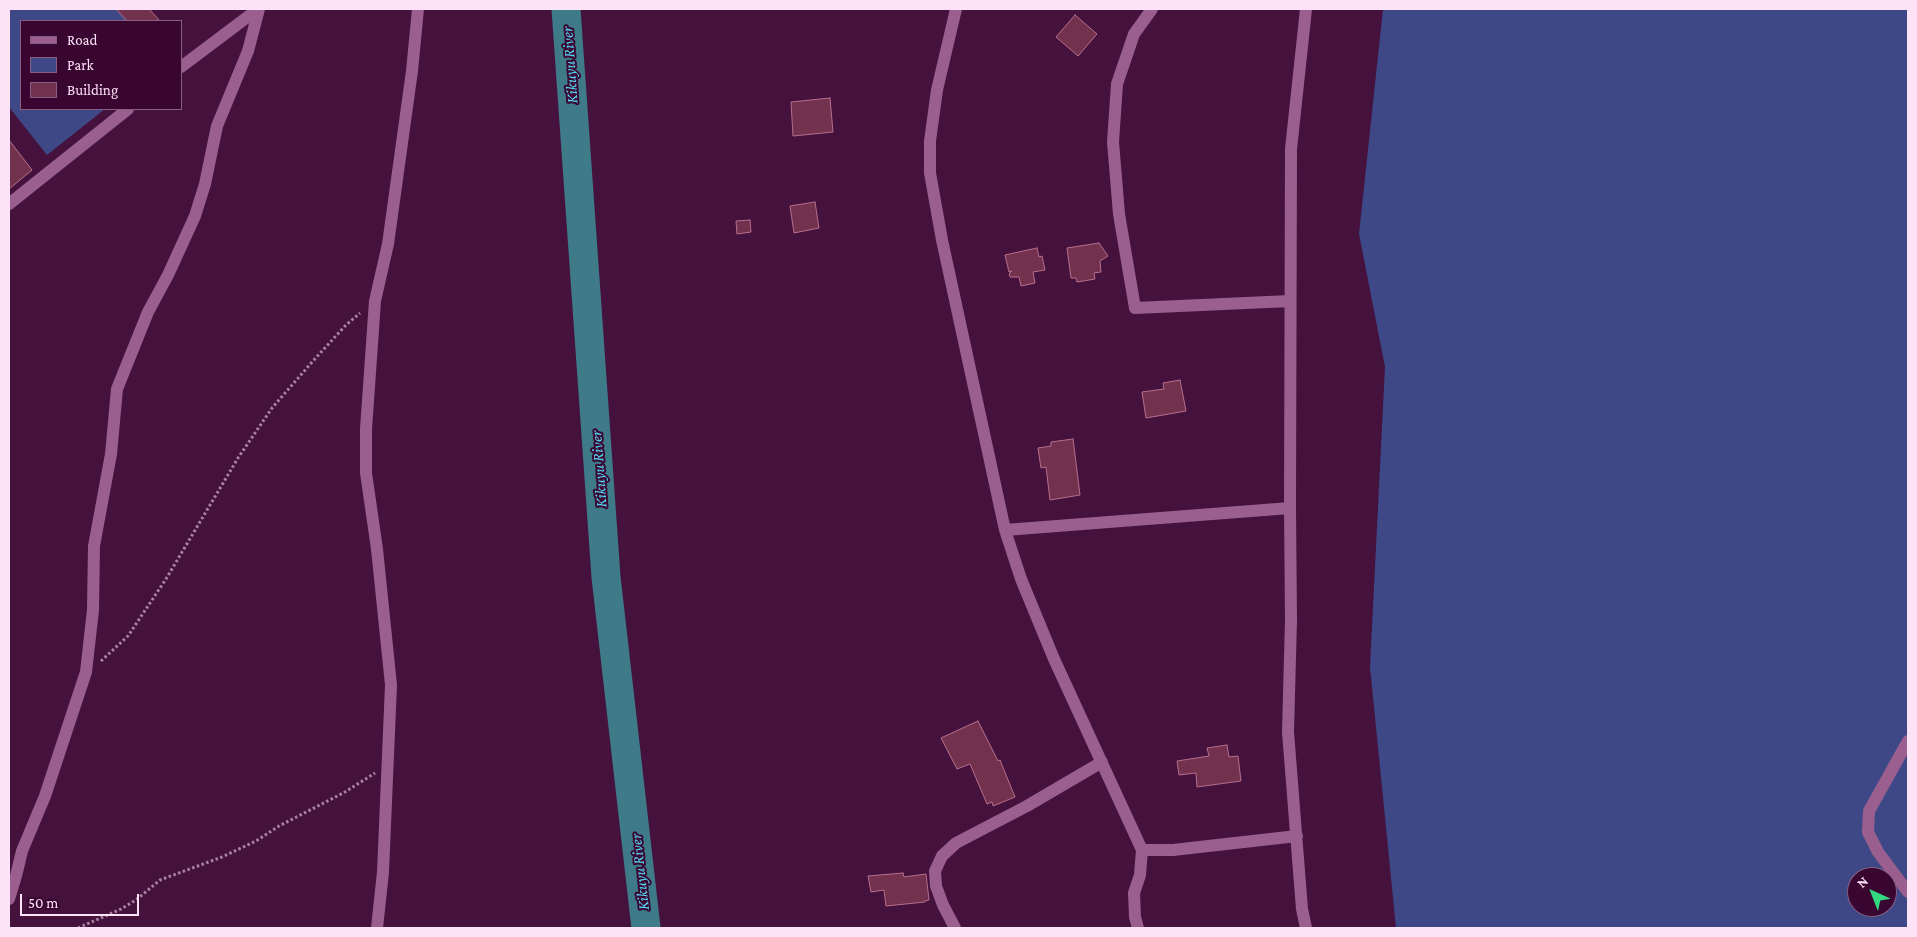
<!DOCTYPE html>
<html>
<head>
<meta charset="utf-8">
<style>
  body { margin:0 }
  #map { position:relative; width:1917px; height:937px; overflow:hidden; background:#45123d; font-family:"Crimson Pro",serif }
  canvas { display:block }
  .frame { position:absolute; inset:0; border:10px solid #fde3f7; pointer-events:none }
  .legend { position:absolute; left:20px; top:20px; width:162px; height:90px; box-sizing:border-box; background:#390632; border:1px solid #875e81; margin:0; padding:6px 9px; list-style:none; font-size:15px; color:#fde3f7 }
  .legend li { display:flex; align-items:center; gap:10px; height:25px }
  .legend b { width:25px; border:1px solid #875e81 }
  .north { position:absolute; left:1847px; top:867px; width:50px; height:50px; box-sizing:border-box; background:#390632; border:1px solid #875e81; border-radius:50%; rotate:316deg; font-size:14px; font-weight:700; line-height:20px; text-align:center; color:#fde3f7 }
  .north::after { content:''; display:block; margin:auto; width:18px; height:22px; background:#34d881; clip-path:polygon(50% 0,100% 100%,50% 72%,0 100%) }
  .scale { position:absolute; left:20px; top:894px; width:119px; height:22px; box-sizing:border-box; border:2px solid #fde3f7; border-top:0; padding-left:6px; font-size:15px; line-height:18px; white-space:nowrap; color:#fde3f7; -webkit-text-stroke:4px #390632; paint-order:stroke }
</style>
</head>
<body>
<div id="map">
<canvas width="1917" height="937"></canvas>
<div class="frame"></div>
<ul class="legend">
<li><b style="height:6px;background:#9a5f8e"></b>Road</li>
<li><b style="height:14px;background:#3e4887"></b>Park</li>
<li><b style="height:14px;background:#72324e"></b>Building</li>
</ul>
<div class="north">N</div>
<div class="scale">50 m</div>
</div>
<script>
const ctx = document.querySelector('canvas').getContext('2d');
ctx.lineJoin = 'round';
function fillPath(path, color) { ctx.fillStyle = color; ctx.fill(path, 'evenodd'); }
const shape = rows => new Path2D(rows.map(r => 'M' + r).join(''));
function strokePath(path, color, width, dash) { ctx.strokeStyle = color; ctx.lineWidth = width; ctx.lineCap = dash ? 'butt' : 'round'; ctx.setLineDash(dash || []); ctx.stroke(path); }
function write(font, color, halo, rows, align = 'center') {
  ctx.font = font + ' "Crimson Pro",serif'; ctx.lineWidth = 4; ctx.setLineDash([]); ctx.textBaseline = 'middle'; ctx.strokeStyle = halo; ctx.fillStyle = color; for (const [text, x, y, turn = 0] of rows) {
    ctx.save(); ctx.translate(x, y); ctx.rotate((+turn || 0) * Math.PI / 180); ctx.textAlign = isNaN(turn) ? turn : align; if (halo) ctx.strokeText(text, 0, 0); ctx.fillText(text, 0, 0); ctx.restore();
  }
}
fillPath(shape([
  [9,9,126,9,136,21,21,21,21,109,105,109,47,155,9,107],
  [1383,9,1908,9,1908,928,1396,928,1370,667,1385,367,1359,234],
  [1857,877,1887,877,1887,907,1857,907]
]), '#3e4887');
strokePath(shape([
  [566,9,606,577,646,928]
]), '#3e7a88', 29);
const building = shape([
  [116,9,149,9,160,21,127,21,116,9],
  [1075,15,1097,34,1078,56,1056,37,1075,15],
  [830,98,833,132,793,136,791,102,830,98],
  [9,140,32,170,9,189,9,140],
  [815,202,819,228,794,233,790,206,815,202],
  [750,220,751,232,737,234,736,221,750,220],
  [1099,243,1108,256,1100,261,1101,272,1094,273,1095,279,1077,282,1076,278,1071,278,1067,248,1099,243],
  [1037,248,1039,257,1042,256,1045,270,1033,272,1035,283,1021,286,1019,277,1010,277,1009,274,1012,271,1009,272,1005,255,1037,248],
  [1180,380,1186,411,1146,418,1142,392,1164,389,1163,383,1180,380],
  [1073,439,1080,495,1050,500,1046,467,1041,468,1038,448,1051,446,1051,442,1073,439],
  [978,721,998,761,1000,760,1015,797,993,806,992,802,987,804,970,764,957,769,941,738,978,721],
  [1227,745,1229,757,1238,756,1241,781,1197,787,1196,773,1179,775,1177,761,1209,756,1207,748,1227,745],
  [903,873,904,877,926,874,929,900,925,901,925,902,886,906,884,890,871,892,868,876,903,873]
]);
fillPath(building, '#72324e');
strokePath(building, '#b76f8c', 1);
strokePath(shape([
  [101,661,128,636,166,579,238,458,272,408,313,361,346,325,360,313],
  [78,928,121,909,136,900,160,880,222,857,256,841,279,826,345,792,375,773]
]), '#a984a2', 3, [2.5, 2.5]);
strokePath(shape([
  [956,9,937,90,930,141,930,173,942,240,1005,530,1021,579,1054,659,1142,850,1140,875,1134,893,1135,917,1138,928],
  [1152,9,1134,34,1117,84,1113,142,1119,214,1135,308,1290,301],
  [181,67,258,9],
  [9,204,128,109],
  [1005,530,1290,508],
  [1908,741,1869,811,1868,832,1878,852,1908,892],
  [1142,850,1173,850,1297,836],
  [9,899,16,876,22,851,45,796,86,672,93,610,94,546,111,454,117,389,148,312,168,275,195,216,205,184,217,126,248,51,259,9],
  [377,928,383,872,391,685,377,549,366,473,366,429,375,301,388,244,412,71,418,9],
  [955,928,943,905,936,886,935,871,942,856,956,843,1027,806,1102,762],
  [1306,928,1302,909,1288,732,1291,620,1290,508,1291,149,1306,9]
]), '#9a5f8e', 12);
write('italic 16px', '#56d6f1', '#390632', [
  ["Kikuyu River",570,65,-94],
  ["Kikuyu River",599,469,-94],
  ["Kikuyu River",640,872,-96]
]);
</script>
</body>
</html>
